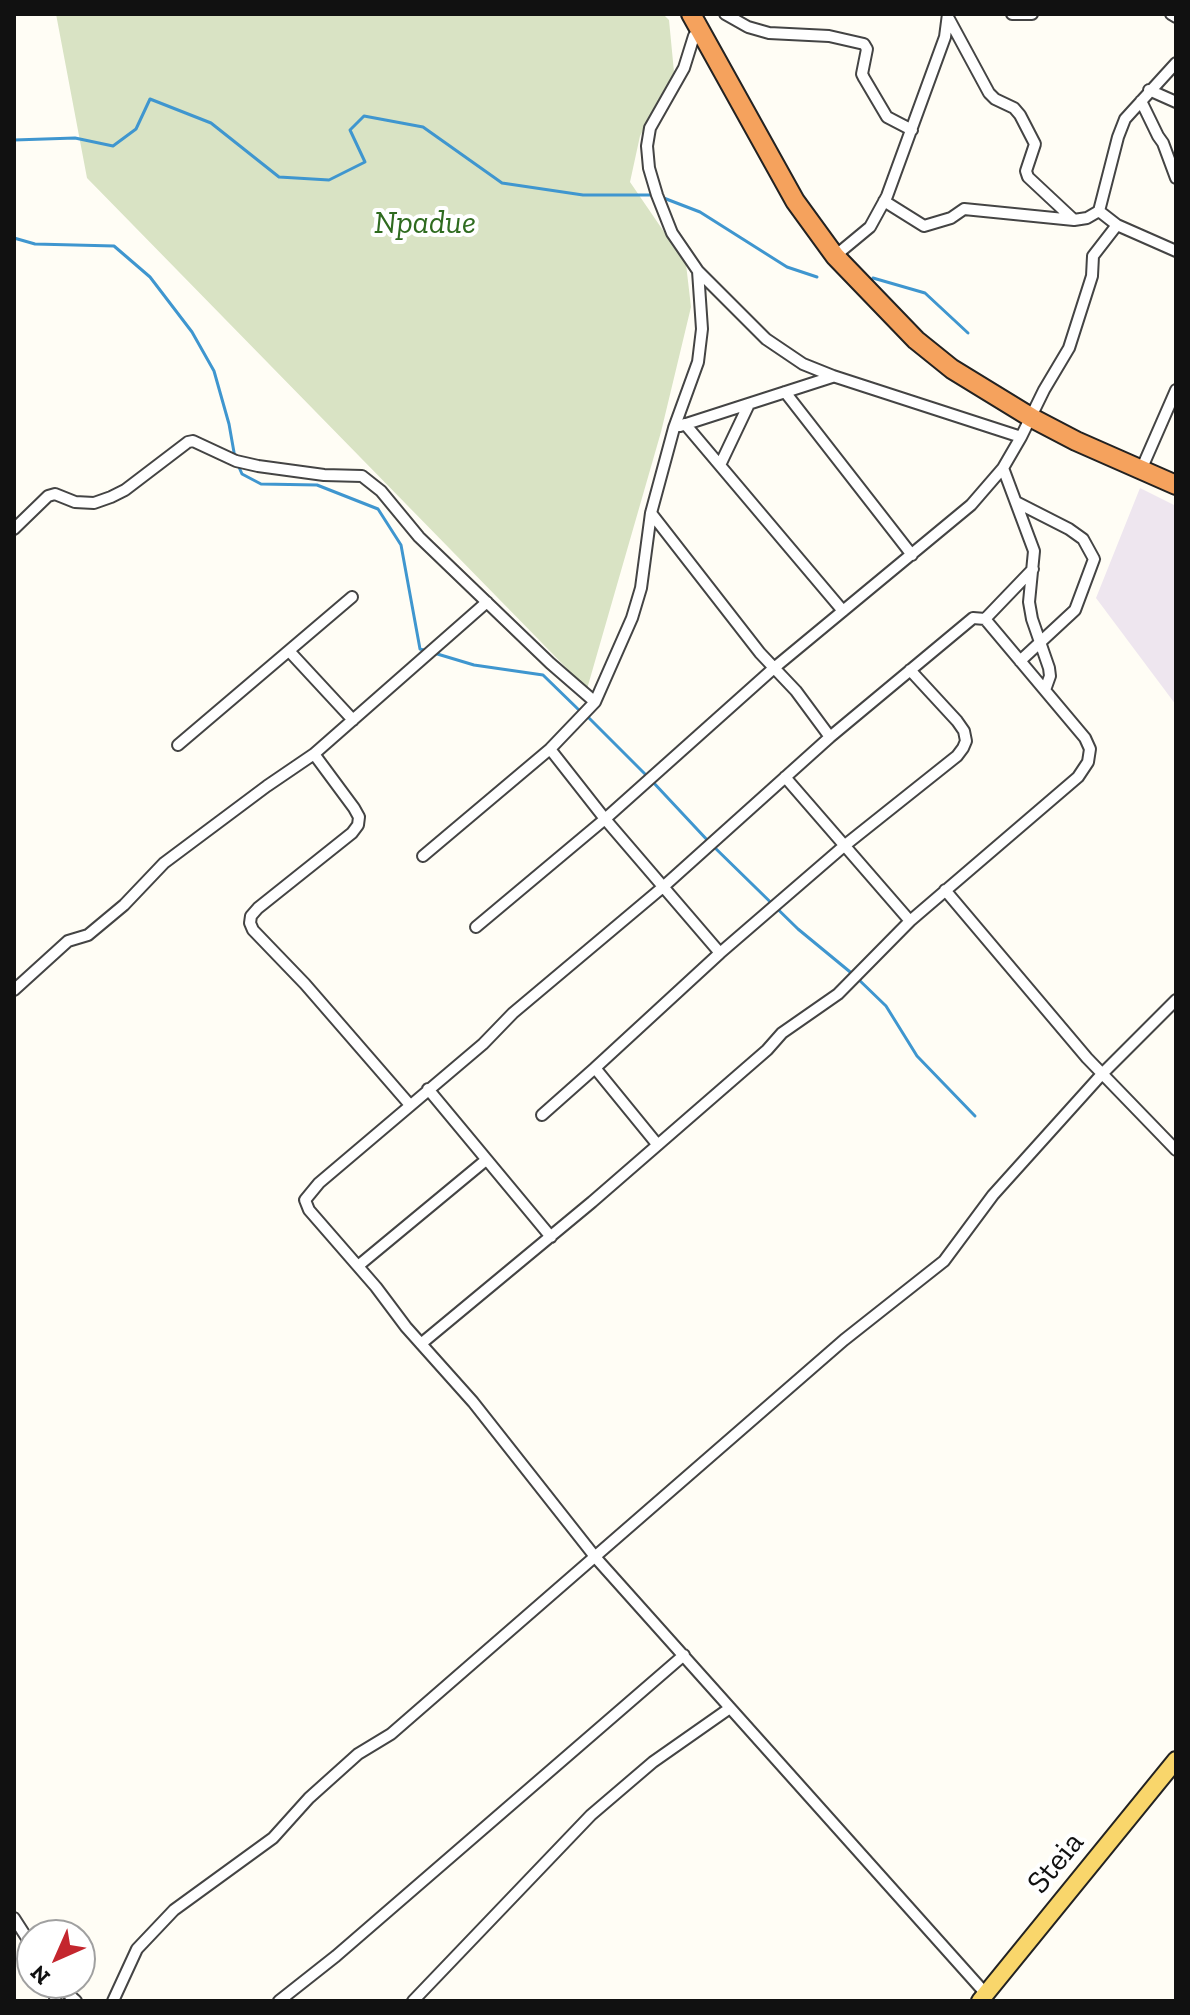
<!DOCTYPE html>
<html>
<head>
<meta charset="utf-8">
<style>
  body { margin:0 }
  #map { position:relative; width:1190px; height:2015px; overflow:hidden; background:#fffdf5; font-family:"Zilla Slab",serif }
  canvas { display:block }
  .frame { position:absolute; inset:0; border:16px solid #111; pointer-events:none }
  .north { position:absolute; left:16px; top:1919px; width:80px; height:80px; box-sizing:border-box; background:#fff; border:2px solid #a0a0a0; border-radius:50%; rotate:225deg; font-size:22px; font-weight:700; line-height:32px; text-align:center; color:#111 }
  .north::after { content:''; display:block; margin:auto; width:28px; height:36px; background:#c4262e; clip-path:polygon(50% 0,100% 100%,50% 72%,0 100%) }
</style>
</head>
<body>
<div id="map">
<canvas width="1190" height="2015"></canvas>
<div class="frame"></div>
<div class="north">N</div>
</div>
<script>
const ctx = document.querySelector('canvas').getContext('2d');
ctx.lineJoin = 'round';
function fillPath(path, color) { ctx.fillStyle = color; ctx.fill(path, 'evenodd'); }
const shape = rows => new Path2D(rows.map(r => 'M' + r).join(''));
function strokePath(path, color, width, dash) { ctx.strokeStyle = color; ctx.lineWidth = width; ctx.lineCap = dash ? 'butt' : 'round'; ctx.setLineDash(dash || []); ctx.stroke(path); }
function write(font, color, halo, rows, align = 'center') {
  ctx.font = font + ' "Zilla Slab",serif'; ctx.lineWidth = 8; ctx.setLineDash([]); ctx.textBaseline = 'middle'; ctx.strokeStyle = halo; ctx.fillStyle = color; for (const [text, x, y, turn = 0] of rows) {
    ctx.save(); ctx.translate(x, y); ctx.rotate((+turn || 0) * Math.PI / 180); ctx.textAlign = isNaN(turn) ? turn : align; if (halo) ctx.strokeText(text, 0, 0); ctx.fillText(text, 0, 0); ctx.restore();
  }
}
fillPath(shape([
  [1140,488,1176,506,1176,705,1096,598]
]), '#eee6ef');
fillPath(shape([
  [56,14,663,14,669,20,674,72,640,136,630,182,686,264,691,307,661,432,587,689,87,178]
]), '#d9e3c4');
strokePath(shape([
  [14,140,75,138,113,146,136,129,150,99,211,123,279,177,329,180,365,162,350,130,364,116,423,127,502,183,583,195,654,195],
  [661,197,700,212,787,267,817,277],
  [14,238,35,244,114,246,150,277,192,332,214,371,229,424,235,458],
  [873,278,925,293,968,333],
  [238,465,242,474,261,484,317,485,378,509,401,545,420,649,427,651],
  [434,653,474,665,543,675,581,712],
  [587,716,647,776],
  [652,781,710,843,798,929,855,976,886,1006,917,1056,975,1116]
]), '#3f96cf', 3);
const street = shape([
  [725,14,748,27,769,33,829,36,864,44,867,49,862,74,864,78,887,117,912,130],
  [1012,14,1032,14],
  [1171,14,1176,17],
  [949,19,989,93,995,99,1014,108,1020,115,1035,144,1026,171,1028,177,1074,220],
  [700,29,694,36,684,68,650,128,647,146,649,168,657,195,672,233,698,271,766,339,803,364,833,376,1021,437,1044,390,1069,348,1092,276,1093,256,1117,225,1099,211],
  [1149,90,1176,102],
  [1141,101,1158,136,1163,143,1176,178],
  [884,201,924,226,951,218,964,209,1074,220,1087,218,1099,211,1118,137,1125,119,1176,63],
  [1117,225,1176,251],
  [835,256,870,227,887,196,945,37,948,14],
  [785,392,912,555],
  [685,424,843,611],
  [680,426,832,377],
  [720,465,749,404],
  [1003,468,1034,551,1029,602,1032,619,1049,668,1050,676,1045,690],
  [1141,470,1176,390],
  [1016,502,1069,529,1083,539,1094,559,1075,610,1020,661],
  [651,513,760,653,796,691,830,737],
  [14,529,48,496,55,494,75,502,94,503,111,497,125,490,188,442,193,441,236,461,258,466,324,475,362,476,381,491,419,537,550,663,595,702],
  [985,619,1033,569],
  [290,652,353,720],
  [178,745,352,597],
  [550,749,605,819,720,953,595,1068,657,1144],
  [314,754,487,602],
  [785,777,910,921],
  [423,856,550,749,595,702,632,618,641,588,651,513,674,428,698,362,702,329,698,271],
  [945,890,1087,1058,1176,1150],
  [476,927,605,819,774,668,971,505,1003,468,1021,437],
  [720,953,844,846,957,756,963,748,966,741,964,731,957,721,910,670],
  [14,990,68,941,88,935,124,905,164,863,267,786,314,754,354,808,359,817,358,825,352,833,258,908,251,916,250,923,253,930,305,984,410,1105],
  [428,1089,551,1237],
  [542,1115,595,1068],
  [358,1266,486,1160],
  [422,1343,592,1202,767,1050,782,1033,838,994,910,921,1078,777,1088,762,1090,749,1085,738,985,619,973,618,830,737,663,887,513,1013,483,1044,319,1183,305,1200,309,1210,376,1287,406,1327,473,1402,596,1558,986,1994],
  [14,1918,32,1946],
  [56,1983,76,2001],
  [55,2001,56,1983],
  [113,2001,137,1949,174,1910,273,1838,309,1798,358,1754,391,1734,844,1340,944,1261,993,1195,1102,1074,1176,1000],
  [279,2001,336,1956,684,1655],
  [413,2001,591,1815,653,1762,730,1708]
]);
const primary = shape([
  [980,2001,1176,1760]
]);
const highway = shape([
  [691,14,795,201,835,256,916,340,952,369,1032,418,1076,441,1176,485]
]);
strokePath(street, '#444', 14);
strokePath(primary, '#222', 20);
strokePath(highway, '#222', 22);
strokePath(street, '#fff', 10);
strokePath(primary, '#f9d66b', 16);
strokePath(highway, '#f5a25d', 18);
write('italic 32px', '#2f6b1f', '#fff', [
  ["Npadue",425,224]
]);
write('32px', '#111', '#fff', [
  ["Steia",1056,1863,-51]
]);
</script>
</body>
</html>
